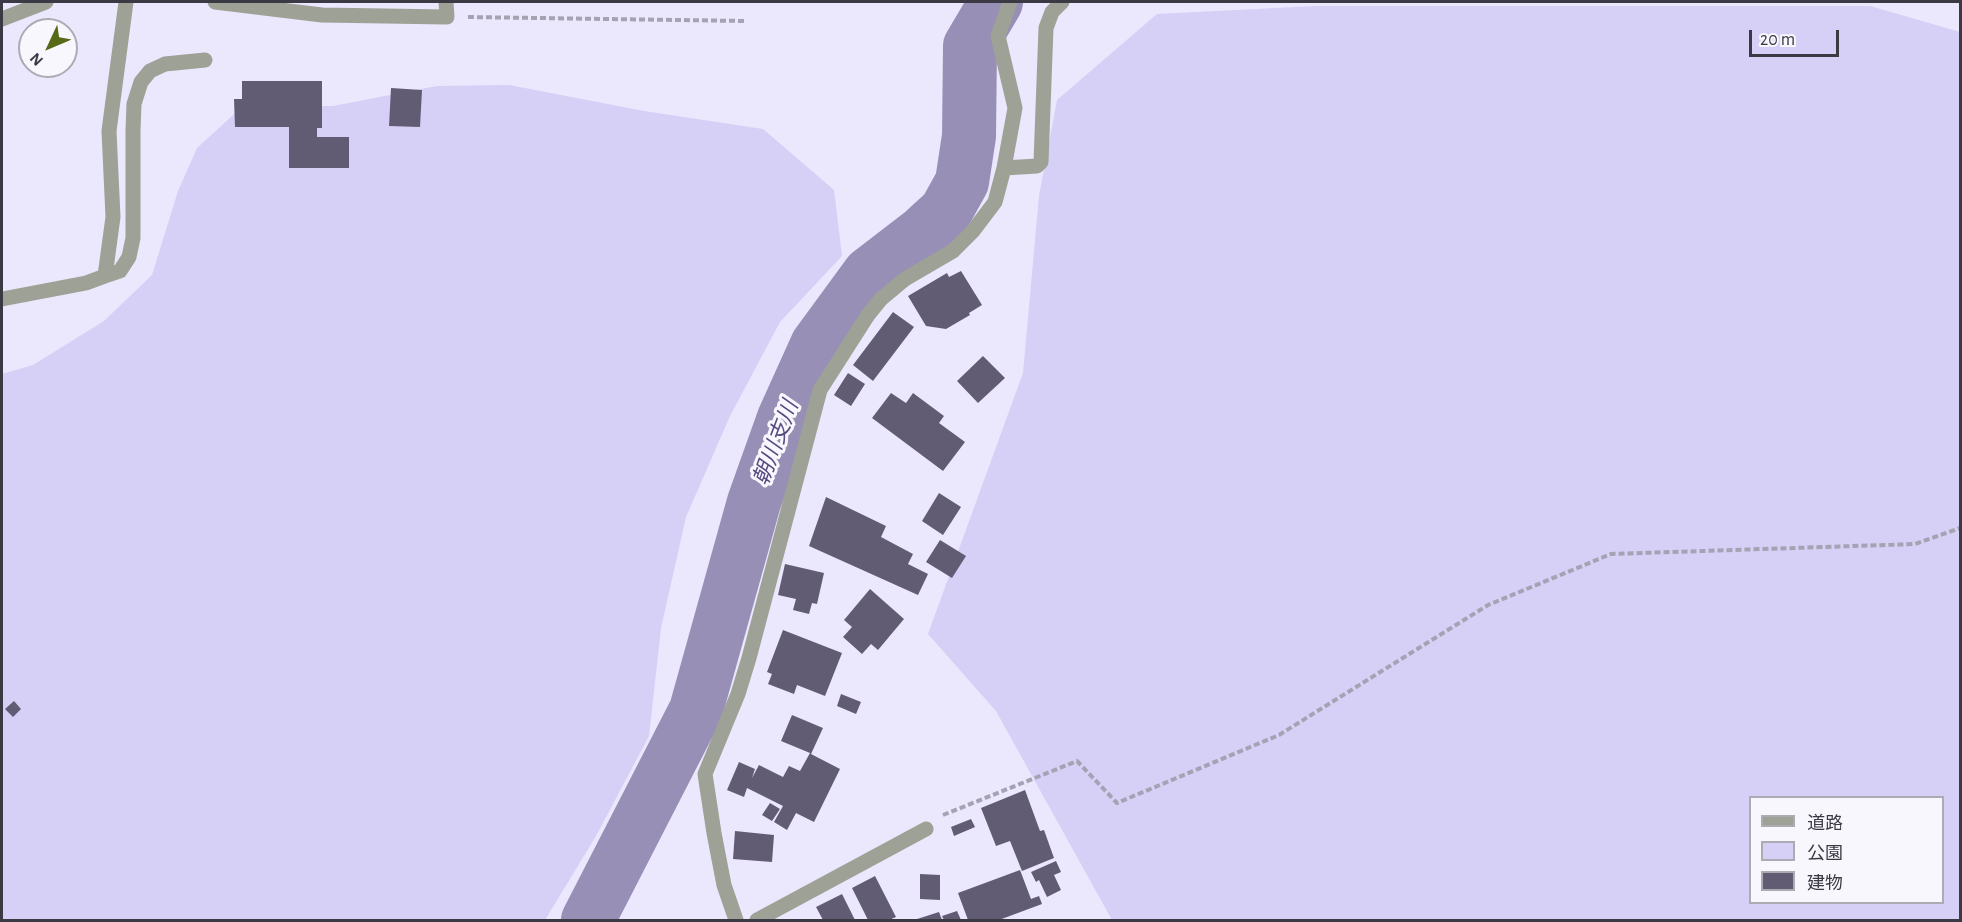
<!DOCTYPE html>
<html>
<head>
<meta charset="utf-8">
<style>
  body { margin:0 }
  #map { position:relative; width:1962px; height:922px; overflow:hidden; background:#ebe7fd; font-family:"Alegreya Sans","Noto Sans JP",sans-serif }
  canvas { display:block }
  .frame { position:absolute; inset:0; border:3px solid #3b3943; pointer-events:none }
  .legend { position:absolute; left:1749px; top:796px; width:195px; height:108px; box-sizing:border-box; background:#f8f7fd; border:2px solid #acabb3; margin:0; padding:8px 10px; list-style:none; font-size:18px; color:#3b3943 }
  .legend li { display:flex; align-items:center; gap:12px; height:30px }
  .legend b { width:30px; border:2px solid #acabb3 }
  .north { position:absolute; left:18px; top:18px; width:60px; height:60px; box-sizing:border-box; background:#f8f7fd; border:2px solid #acabb3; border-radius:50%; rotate:226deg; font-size:16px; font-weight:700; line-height:24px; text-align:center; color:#3b3943 }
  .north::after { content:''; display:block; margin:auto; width:21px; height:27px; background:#576a17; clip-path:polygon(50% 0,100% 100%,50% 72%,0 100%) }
  .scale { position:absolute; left:1749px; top:30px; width:90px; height:27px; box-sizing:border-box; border:3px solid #3b3943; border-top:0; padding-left:8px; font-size:18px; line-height:21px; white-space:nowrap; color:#3b3943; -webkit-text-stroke:4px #f8f7fd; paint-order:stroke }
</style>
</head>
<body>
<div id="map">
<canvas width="1962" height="922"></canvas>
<div class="frame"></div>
<ul class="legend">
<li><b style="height:8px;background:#9da196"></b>道路</li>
<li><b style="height:16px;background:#d6cff6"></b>公園</li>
<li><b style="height:16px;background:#615c74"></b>建物</li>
</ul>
<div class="north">N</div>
<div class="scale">20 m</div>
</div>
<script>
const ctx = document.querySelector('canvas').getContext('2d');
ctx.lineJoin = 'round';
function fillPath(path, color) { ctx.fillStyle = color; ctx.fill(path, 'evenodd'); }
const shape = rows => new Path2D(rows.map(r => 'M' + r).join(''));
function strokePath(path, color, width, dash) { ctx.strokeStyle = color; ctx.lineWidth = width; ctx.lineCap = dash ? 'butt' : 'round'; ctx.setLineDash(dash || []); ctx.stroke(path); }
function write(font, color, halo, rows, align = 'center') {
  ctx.font = font + ' "Alegreya Sans","Noto Sans JP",sans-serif'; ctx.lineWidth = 6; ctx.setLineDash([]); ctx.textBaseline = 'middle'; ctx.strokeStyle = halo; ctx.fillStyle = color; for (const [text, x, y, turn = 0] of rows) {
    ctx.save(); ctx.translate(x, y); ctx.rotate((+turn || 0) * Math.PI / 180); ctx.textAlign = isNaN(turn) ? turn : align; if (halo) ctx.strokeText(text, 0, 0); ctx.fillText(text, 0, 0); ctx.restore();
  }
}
fillPath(shape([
  [1315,6,1870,6,1960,32,1960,920,1112,920,996,711,928,634,1023,373,1039,196,1057,100,1157,14],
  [1750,798,1942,798,1942,902,1750,902],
  [509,85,644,111,763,129,834,190,842,256,780,322,730,416,686,517,661,628,649,736,596,836,545,920,2,920,2,374,33,365,104,321,152,275,178,191,197,148,243,106,333,106,437,86]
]), '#d6cff6');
strokePath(shape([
  [588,920,696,710,754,502,784,418,817,345,869,274,921,234,946,211,962,182,969,136,970,46,996,2]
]), '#978fb6', 54);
fillPath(shape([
  [242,81,322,81,322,128,317,128,317,137,349,137,349,168,289,168,289,127,235,127,234,99,242,99],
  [391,88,422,90,420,127,389,126],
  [961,271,982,305,969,313,970,315,946,329,926,326,908,296,947,273,949,277],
  [893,312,914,327,873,381,853,365],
  [983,356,1005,378,978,403,957,381],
  [848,373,865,384,851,406,834,395],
  [891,393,906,403,913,393,944,416,939,423,965,442,943,471,872,418],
  [939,493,961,507,943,535,922,521],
  [826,497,886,526,881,537,913,554,908,564,928,574,918,595,809,546],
  [940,540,966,556,952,578,926,562],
  [785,564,824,573,817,604,812,603,809,614,793,610,796,599,778,595],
  [870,589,904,619,878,650,871,644,862,654,843,637,852,627,844,620],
  [783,630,842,653,825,696,797,685,794,694,768,684,772,674,767,672],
  [841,694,861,702,856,714,837,706],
  [14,701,21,709,13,717,5,709],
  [792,715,823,728,811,754,840,769,814,822,796,813,787,830,774,822,783,806,747,788,744,797,727,790,739,762,755,769,752,778,759,765,783,777,789,766,800,771,810,753,781,741],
  [1025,790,1040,831,1044,830,1054,858,1022,871,1010,841,996,846,981,808],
  [770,803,780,809,772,821,762,815],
  [971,819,975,827,954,836,951,827],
  [735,831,774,835,772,862,733,859],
  [1056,861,1061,872,1054,875,1061,890,1047,897,1039,880,1036,882,1031,872],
  [1020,870,1031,899,1039,896,1042,904,999,920,968,920,958,893],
  [920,874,940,875,940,900,920,899],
  [875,876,896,917,889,920,868,920,852,888],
  [842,894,855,920,823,920,816,907],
  [957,911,961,920,944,920,942,916],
  [939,912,942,920,914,920]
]), '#615c74');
strokePath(shape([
  [468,17,746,21],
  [943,815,1077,761,1117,803,1279,735,1488,605,1611,554,1915,544,1960,528]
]), '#a5a2b3', 4, [6, 3]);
strokePath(shape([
  [215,2,322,15,447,17,446,2],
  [2,19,46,2],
  [1004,168,1037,166,1041,162,1046,28,1052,12,1062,2],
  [105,276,120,271,129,257,133,238,133,131,134,104,141,82,150,71,165,64,205,60],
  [2,299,86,283,105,276,113,217,109,131,126,2],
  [736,920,724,885,714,833,705,774,738,694,749,658,820,390,868,315,881,299,905,279,953,251,973,231,995,202,1004,168,1015,108,998,36,1010,2],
  [757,920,926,829]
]), '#9da196', 15);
write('italic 22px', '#574a80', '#f8f7fd', [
  ["朝川支川",776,443,-69]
]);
</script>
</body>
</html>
